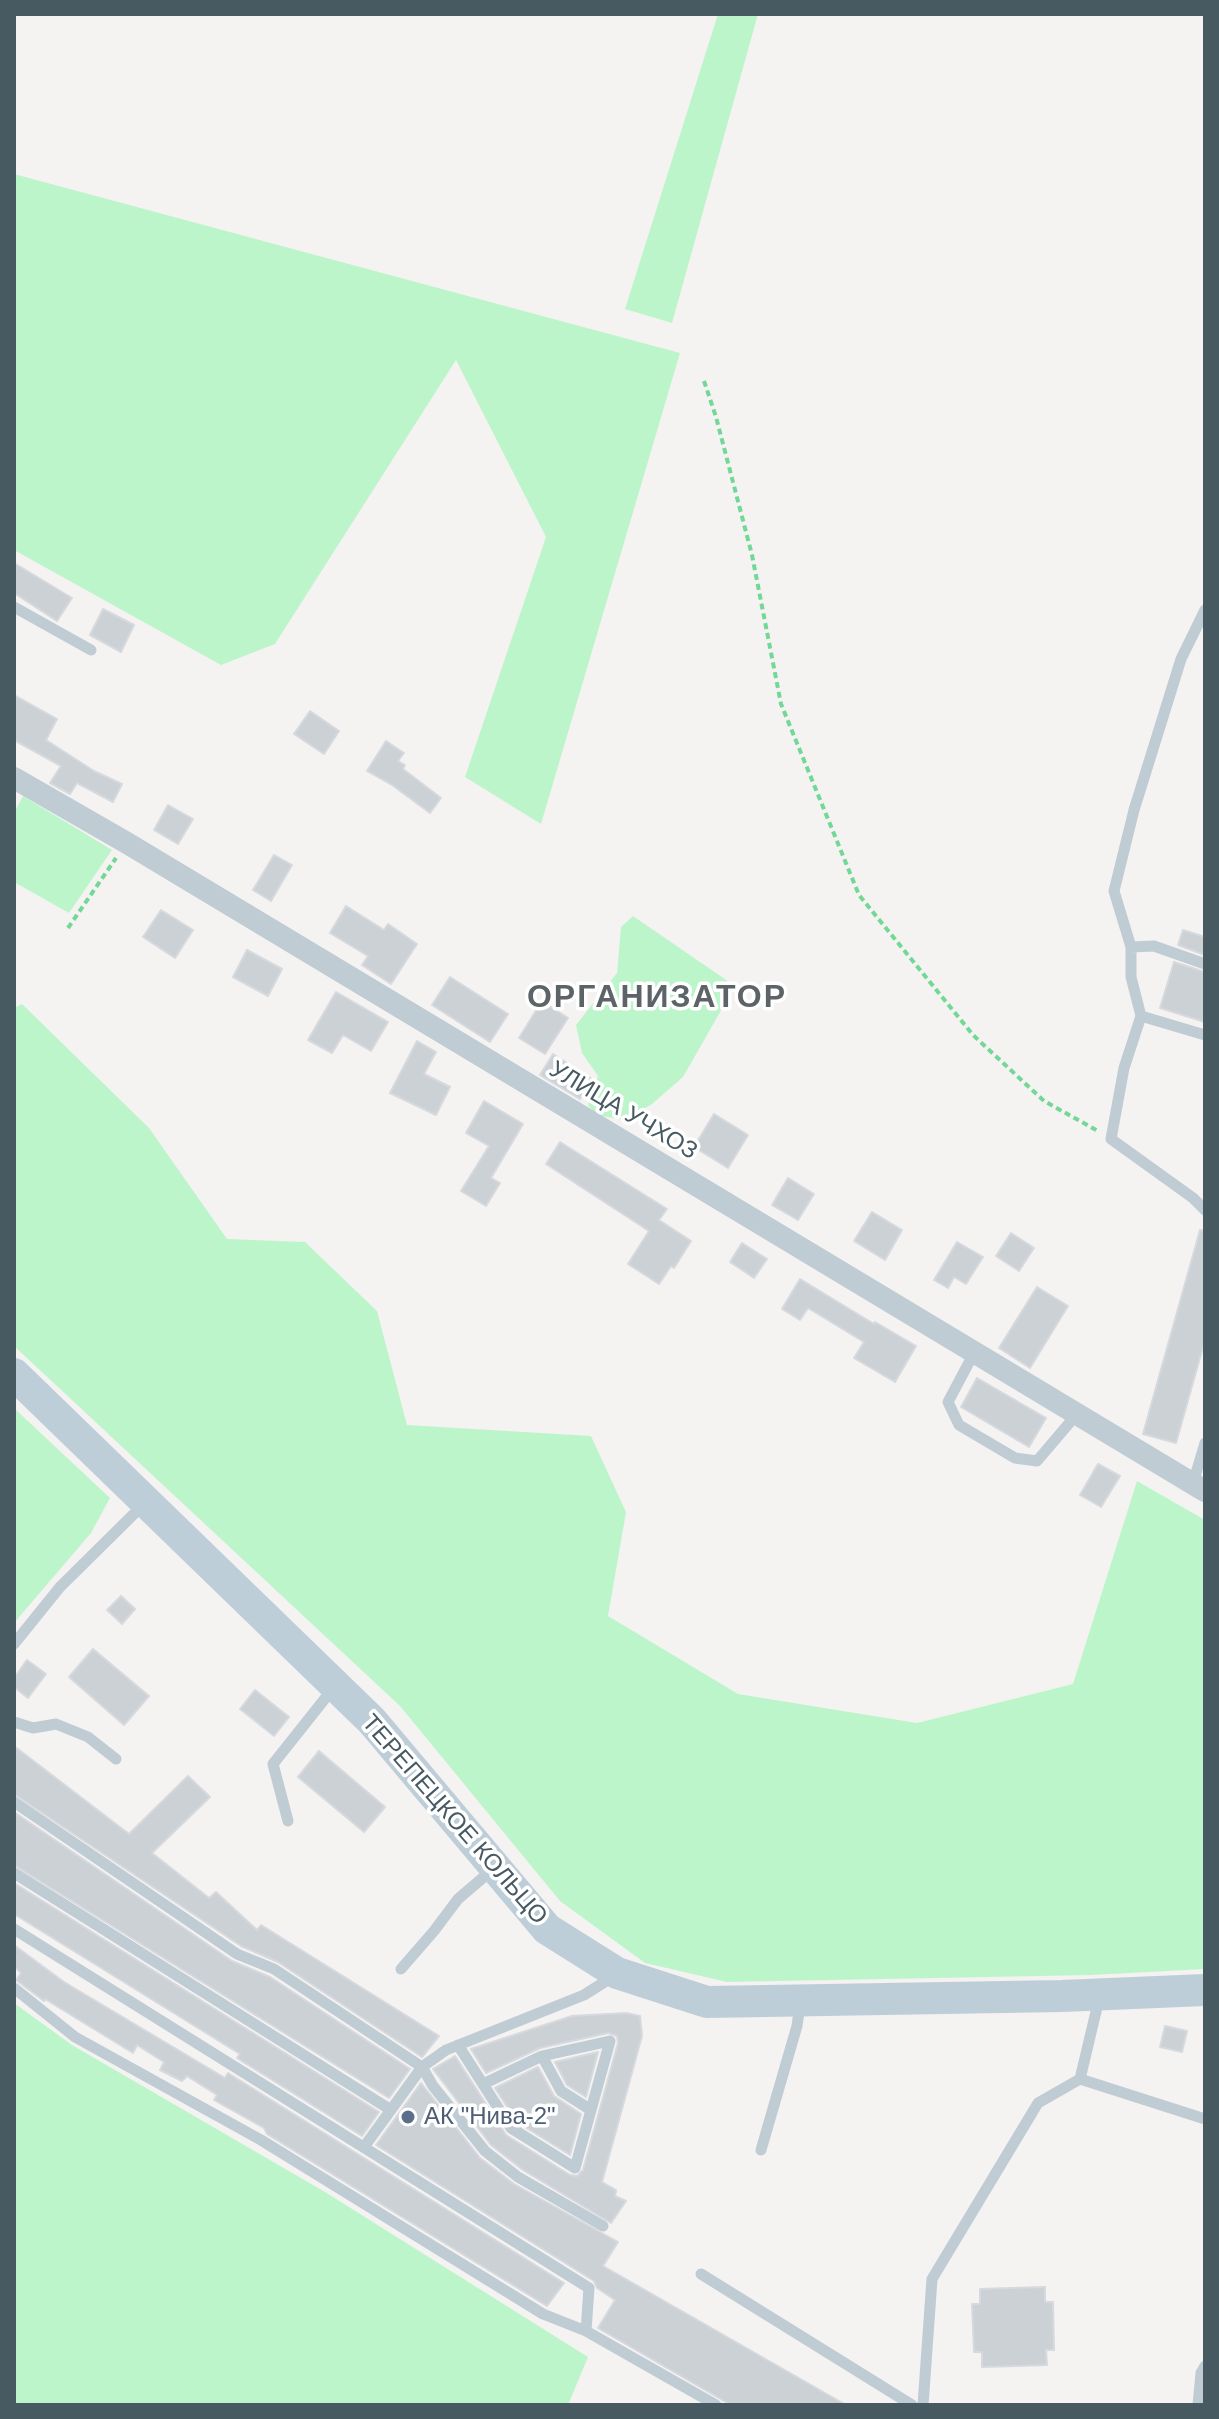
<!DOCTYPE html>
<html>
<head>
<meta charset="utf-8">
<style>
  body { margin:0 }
  #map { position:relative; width:1219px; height:2419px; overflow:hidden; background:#f5f2f2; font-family:Helvetica,sans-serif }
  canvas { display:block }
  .frame { position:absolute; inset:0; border:16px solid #475a62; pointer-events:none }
</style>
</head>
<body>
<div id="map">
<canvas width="1219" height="2419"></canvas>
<div class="frame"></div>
</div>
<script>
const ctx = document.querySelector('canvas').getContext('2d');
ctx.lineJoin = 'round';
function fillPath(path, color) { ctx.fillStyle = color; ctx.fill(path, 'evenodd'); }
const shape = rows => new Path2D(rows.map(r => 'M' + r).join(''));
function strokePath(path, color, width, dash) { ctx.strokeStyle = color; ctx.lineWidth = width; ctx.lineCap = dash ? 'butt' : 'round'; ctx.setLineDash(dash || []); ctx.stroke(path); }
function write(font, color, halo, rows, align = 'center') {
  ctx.font = font + ' Helvetica,sans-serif'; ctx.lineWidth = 7; ctx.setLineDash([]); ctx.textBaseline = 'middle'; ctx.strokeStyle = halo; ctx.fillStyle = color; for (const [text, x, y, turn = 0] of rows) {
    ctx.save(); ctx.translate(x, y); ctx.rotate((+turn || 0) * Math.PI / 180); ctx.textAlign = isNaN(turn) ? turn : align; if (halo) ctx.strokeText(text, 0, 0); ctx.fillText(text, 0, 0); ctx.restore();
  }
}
fillPath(shape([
  [718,14,758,14,672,323,625,309],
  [14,174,680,353,541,824,465,777,546,537,456,360,275,644,221,665,14,550],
  [23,796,112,850,69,913,14,882,14,813],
  [633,916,735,986,683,1077,652,1104,625,1120,596,1115,588,1105,598,1076,582,1053,576,1025,617,973,621,927],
  [22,1004,149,1128,227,1239,305,1242,377,1311,407,1425,591,1436,626,1512,608,1616,738,1694,917,1723,1073,1684,1137,1481,1205,1520,1205,1969,1092,1975,727,1982,645,1963,560,1901,400,1706,14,1346,14,1008],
  [14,1408,110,1498,91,1533,14,1623],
  [14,2003,72,2045,325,2192,588,2357,568,2405,14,2405]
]), '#bdf5cb');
const building = shape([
  [14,563,72,598,57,621,14,593,14,563],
  [103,609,134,625,121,652,90,635,103,609],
  [14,695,57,719,46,740,94,771,122,784,113,802,77,783,70,794,50,783,61,766,14,740,14,695],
  [310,711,339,731,324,754,294,734,310,711],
  [386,741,404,753,398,761,405,765,403,769,441,798,430,813,392,785,367,771,386,741],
  [168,805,193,819,178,844,154,830,168,805],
  [274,855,292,865,271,901,253,890,274,855],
  [346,906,384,930,388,924,417,944,391,984,362,965,368,956,330,933,346,906],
  [161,910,193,930,175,958,143,937,161,910],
  [1183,930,1205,937,1205,955,1178,945,1183,930],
  [247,950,282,969,268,996,233,977,247,950],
  [1174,962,1205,972,1205,1022,1160,1008,1174,962],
  [450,977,508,1014,490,1042,432,1005,450,977],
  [336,992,388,1022,371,1051,343,1035,332,1053,308,1040,336,992],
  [542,1001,568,1018,545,1054,519,1038,542,1001],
  [417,1041,436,1052,424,1074,450,1087,436,1115,390,1093,417,1041],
  [553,1054,592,1079,580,1099,540,1075,553,1054],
  [484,1101,523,1124,491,1178,500,1183,486,1206,461,1191,489,1146,466,1133,484,1101],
  [714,1114,748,1135,728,1168,694,1147,714,1114],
  [560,1142,667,1209,659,1220,691,1241,674,1268,671,1266,659,1284,628,1264,649,1231,546,1164,560,1142],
  [788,1178,814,1194,798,1220,772,1205,788,1178],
  [872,1212,902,1230,885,1260,854,1241,872,1212],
  [1200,1230,1205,1231,1205,1340,1176,1443,1143,1434,1200,1230],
  [1011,1233,1034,1248,1019,1271,996,1256,1011,1233],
  [957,1242,983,1257,966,1284,954,1277,948,1288,934,1280,957,1242],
  [742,1243,767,1259,754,1278,730,1262,742,1243],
  [800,1279,874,1324,875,1322,916,1346,895,1382,854,1358,864,1342,808,1308,800,1320,782,1309,800,1279],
  [1037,1287,1068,1306,1030,1368,999,1348,1037,1287],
  [977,1378,1046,1418,1029,1447,961,1407,977,1378],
  [1098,1464,1120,1476,1101,1507,1080,1495,1098,1464],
  [121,1596,135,1609,122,1624,107,1610,121,1596],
  [93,1649,149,1696,124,1725,69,1677,93,1649],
  [27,1660,46,1674,28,1698,14,1687,14,1678,27,1660],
  [255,1690,289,1717,274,1736,240,1709,255,1690],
  [14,1746,129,1834,188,1776,210,1797,152,1853,209,1898,216,1892,257,1930,261,1925,439,2036,422,2057,278,1962,241,1946,14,1794,14,1746],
  [319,1751,385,1807,364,1832,298,1777,319,1751],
  [14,1812,232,1961,270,1977,410,2069,389,2098,14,1865,14,1812],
  [14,1883,379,2112,362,2136,237,2058,240,2054,14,1914,14,1883],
  [14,1945,64,1982,225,2078,228,2073,564,2283,547,2306,267,2134,264,2128,214,2100,217,2095,187,2076,182,2081,160,2070,164,2062,137,2045,133,2053,45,1999,44,2001,16,1980,21,1973,14,1966,14,1945],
  [626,2013,640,2016,642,2036,602,2182,616,2190,615,2196,626,2201,611,2223,523,2170,491,2145,433,2069,455,2056,506,2135,570,2175,577,2176,583,2170,618,2043,617,2036,608,2033,540,2048,486,2073,471,2049,572,2016,626,2013],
  [1165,2026,1187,2031,1182,2052,1160,2047,1165,2026],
  [598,2052,586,2097,567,2085,555,2062,598,2052],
  [538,2067,554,2096,581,2114,570,2155,517,2122,495,2088,538,2067],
  [421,2083,480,2158,514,2184,618,2242,603,2266,846,2405,731,2405,598,2328,615,2300,597,2288,594,2281,376,2145,421,2083],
  [1045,2287,1045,2302,1053,2302,1054,2350,1046,2350,1047,2365,982,2367,982,2352,974,2352,972,2304,980,2304,980,2289,1045,2287]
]);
fillPath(building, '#cbd1d5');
strokePath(building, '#d6d9de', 2);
strokePath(shape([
  [704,381,716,417,752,555,781,704,859,895,973,1035,1044,1101,1098,1131],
  [68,928,116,858]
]), '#71d896', 4, [6, 4]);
strokePath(shape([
  [14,607,91,650],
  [1131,947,1114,891,1134,810,1181,659,1205,610],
  [1205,964,1154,946,1131,947,1131,977,1141,1016,1205,1035],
  [1141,1016,1124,1068,1111,1139,1193,1198,1205,1210],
  [974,1353,948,1402,959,1425,1015,1458,1037,1461,1077,1414],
  [1193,1483,1205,1443],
  [14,1644,60,1587,145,1503],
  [14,1722,33,1728,56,1724,88,1737,116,1759],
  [14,1802,237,1954,274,1969,422,2067,446,2050,584,1995,614,1976],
  [288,1821,273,1764,335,1686],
  [14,1873,391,2110],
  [14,1929,589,2288,586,2331,716,2405],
  [401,1969,434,1931,458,1899,492,1870],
  [14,1988,75,2037,261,2140,543,2314,586,2331],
  [1099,1999,1080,2079,1205,2119],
  [458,2045,511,2128,575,2168,610,2041,542,2056,483,2084],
  [542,2056,561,2091,591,2110],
  [364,2147,422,2067,433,2086,485,2151,518,2177,603,2226],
  [761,2150,797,2026,800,2005],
  [701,2274,912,2405],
  [923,2405,932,2279,1038,2103,1080,2079],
  [1198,2405,1201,2373,1205,2366]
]), '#bfccd3', 11);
strokePath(shape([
  [14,778,127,843,1205,1491]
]), '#bfccd3', 22);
strokePath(shape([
  [14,1374,372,1721,547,1929,617,1973,707,2002,1062,1996,1205,1990]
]), '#beced8', 32);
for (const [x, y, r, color] of [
  [408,2117,8,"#5c6f8a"]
]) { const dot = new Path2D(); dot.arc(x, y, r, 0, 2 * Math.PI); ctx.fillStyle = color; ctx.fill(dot); strokePath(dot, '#fff', 3); }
write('24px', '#475a62', '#fff', [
  ["УЛИЦА УЧХОЗ",623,1111,31],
  ["ТЕРЕПЕЦКОЕ КОЛЬЦО",454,1820,49]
]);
write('24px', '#4e5e75', '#fff', [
  ["АК \"Нива-2\"",424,2117]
], 'left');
ctx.letterSpacing = '2px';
write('bold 32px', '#5d6468', '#fff', [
  ["ОРГАНИЗАТОР",657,998]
]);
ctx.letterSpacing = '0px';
</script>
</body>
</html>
